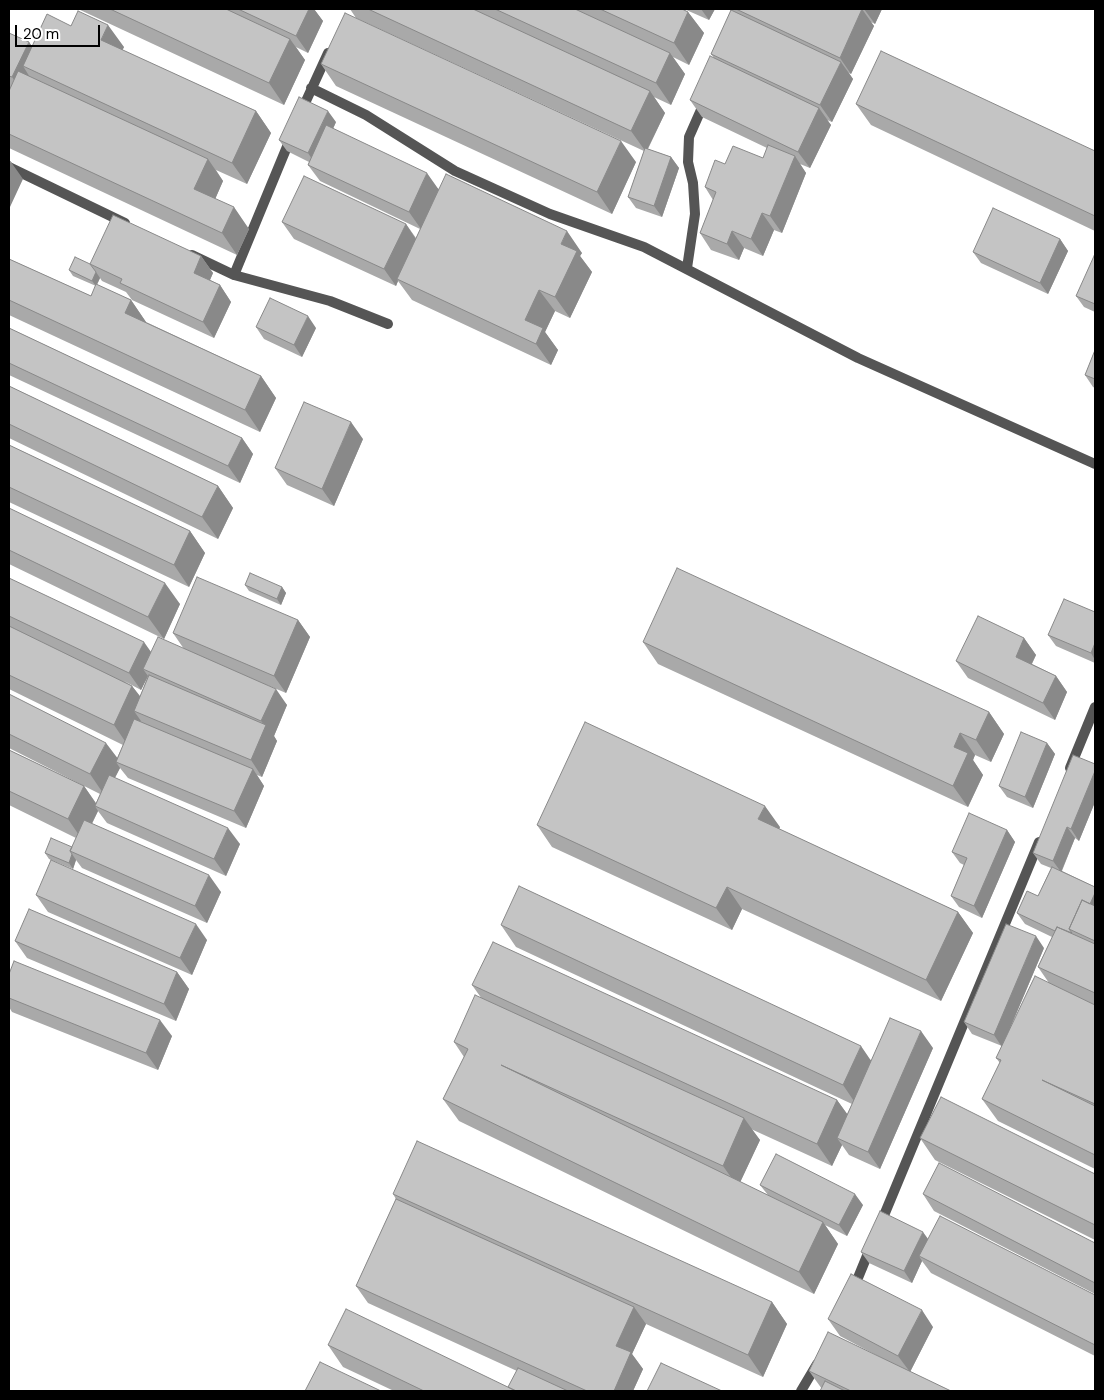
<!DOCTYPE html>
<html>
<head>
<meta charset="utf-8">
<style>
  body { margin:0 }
  #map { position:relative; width:1104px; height:1400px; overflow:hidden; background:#fff; font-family:"DM Sans",sans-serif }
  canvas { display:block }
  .frame { position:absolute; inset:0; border:10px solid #000; pointer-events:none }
  .scale { position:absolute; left:15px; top:25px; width:85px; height:22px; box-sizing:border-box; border:2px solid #000; border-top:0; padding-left:6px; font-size:15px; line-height:18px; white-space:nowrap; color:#000; -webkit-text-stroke:4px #fff; paint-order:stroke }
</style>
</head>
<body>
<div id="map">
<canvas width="1104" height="1400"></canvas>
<div class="frame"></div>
<div class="scale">20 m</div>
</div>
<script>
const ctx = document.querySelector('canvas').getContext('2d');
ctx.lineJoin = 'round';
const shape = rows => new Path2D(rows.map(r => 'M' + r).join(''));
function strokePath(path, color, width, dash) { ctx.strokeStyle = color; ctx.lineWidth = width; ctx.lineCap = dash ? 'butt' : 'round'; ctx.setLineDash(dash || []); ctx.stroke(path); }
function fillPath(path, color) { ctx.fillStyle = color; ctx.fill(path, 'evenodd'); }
strokePath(shape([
  [311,88,366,115,455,171,550,214,644,247,858,358,1095,464],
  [301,112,328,53],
  [9,167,125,223],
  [192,255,234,275,291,137],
  [687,268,695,214,693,183,688,162,689,137,704,103],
  [234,275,330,301,388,324],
  [1070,768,1095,707],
  [880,1225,1039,842],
  [853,1290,871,1246],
  [801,1391,817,1364]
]), '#555', 10);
fillPath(shape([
  [78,9,314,9,323,21,308,53,296,47,305,60,284,105],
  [350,9,682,9,688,12,704,33,689,65,673,57,685,74,671,105,654,97,665,113,648,149,671,157,679,168,662,217,636,208,628,197,644,151,356,18],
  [684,9,715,9,709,20],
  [729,9,882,9,875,24,871,22,874,26,851,74,849,73,853,79,832,122,827,120,831,125,810,168,800,164,806,173,782,233,774,230,763,256,744,248,739,260,711,250,700,233,713,200,705,187,725,164,763,158,767,148,702,117,690,100,714,58,711,54,731,11],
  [71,26,124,47,122,50,256,111,271,133,247,184,216,170,223,181,215,199,249,229,237,255,9,148,9,33,29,42,32,47],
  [321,64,636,162,612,214,336,86],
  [856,104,1095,151,1095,231,871,125],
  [336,122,333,129,439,189,582,253,580,256,592,272,570,318,555,311,545,332,558,350,551,365,412,300,398,281,396,286,294,239,282,222,406,224,416,238,420,229,320,181,308,165,309,162,287,151,279,140],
  [1060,239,1068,251,1048,294,981,263,973,252],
  [201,256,213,273,210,280,220,285,231,302,214,338,132,300,126,292,102,281,100,278,97,285,131,300,146,322,261,376,276,398,260,432,9,315,9,259,91,296,96,286,73,276,69,270,90,264],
  [1095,257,1095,312,1084,307,1076,296],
  [256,327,316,328,302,357,264,339],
  [9,328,242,438,253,454,240,483,9,375],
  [1095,350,1095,388,1093,387,1085,375],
  [9,386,218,486,233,508,218,539,9,438],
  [363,439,334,506,287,485,275,468],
  [9,445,190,531,205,553,189,587,9,502],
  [9,508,180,604,164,639,9,564],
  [9,578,151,652,184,649,173,633,298,620,310,637,286,693,267,685,287,705,274,736,277,741,262,777,257,775,264,786,246,828,128,778,120,768,115,778,240,844,226,876,107,823,98,811,92,824,221,892,207,923,82,868,76,860,73,869,49,859,45,853,72,847,76,838,9,805,9,750,84,786,96,803,100,794,9,748,9,694,117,758,123,745,9,689],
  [148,676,140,696,132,686,124,681,141,690],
  [245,585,282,587,286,593,281,605,249,591],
  [1095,612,1095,663,1056,646,1048,635],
  [1024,638,1036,655,1032,664,1056,676,1067,692,1055,720,968,678,956,661],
  [643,642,989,712,1004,734,991,762,975,755,973,760,983,775,968,807,658,664],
  [1047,743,1055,754,1033,808,1007,797,999,786],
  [1095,764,1095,802,1079,841,1075,838,1062,871,1095,887,1095,1169,998,1121,982,1099,1000,1063,996,1058,1002,1046,972,1034,964,1022,1044,948,1009,1031,1049,983,1038,967,1052,937,1025,924,1017,913,1038,896,1051,868,1041,864,1033,853],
  [537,825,780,827,779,829,958,912,973,933,941,1001,742,909,732,930,552,847],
  [1007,830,1015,842,982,918,959,907,951,896,964,865,960,863,952,852],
  [36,895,207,940,192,975,48,912],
  [501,925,871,1060,933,1048,880,1169,849,1155,842,1145,832,1166,751,1129,760,1140,740,1182,768,1195,760,1185,863,1205,847,1236,825,1225,838,1244,814,1294,459,1121,443,1099,464,1057,454,1042,482,999,472,985,837,1100,847,1114,852,1104,516,947],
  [15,941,177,972,189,989,176,1021,27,958],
  [9,974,172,1036,158,1070,12,1012,9,1007],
  [920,1138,1095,1174,1095,1240,935,1160],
  [393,1194,772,1302,787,1324,763,1377,646,1324,632,1354,643,1369,633,1391,394,1391,343,1367,328,1345,508,1387,517,1371,368,1303,356,1286,396,1199],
  [923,1194,1095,1243,1095,1294,934,1211],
  [928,1239,1095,1295,1095,1356,931,1273,922,1261,912,1283,869,1263,861,1252],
  [828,1319,933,1327,910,1372,951,1391,820,1391,822,1389,809,1371,891,1363,840,1336]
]), '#a9a9a9');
fillPath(shape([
  [309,9,314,9,323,21,308,53,296,36],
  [701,9,715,9,709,20],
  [862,9,874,26,851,74,840,58],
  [864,9,882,9,875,24],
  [688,12,704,33,689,65,674,43],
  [108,25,124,47,117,62,101,40],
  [290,39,305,60,284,105,269,83],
  [29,42,41,59,23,66,31,79,24,94,12,77],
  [670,53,685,74,671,105,656,83],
  [841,62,853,79,832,122,820,105],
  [650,91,665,113,646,152,631,131],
  [819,108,831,125,810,168,798,152],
  [256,111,271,133,247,184,232,163],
  [328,111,336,122,316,165,308,153],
  [621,141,636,162,612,214,597,192],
  [795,156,806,173,782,233,770,216],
  [671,157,679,168,662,217,654,206],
  [208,159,223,181,210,211,194,189],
  [11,162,23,179,10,207,9,205,9,167],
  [427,173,439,190,421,229,409,212],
  [234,207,249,229,237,255,222,233],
  [762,213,774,230,763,256,751,239],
  [406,224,417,241,397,279,398,281,396,286,384,269],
  [567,231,582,253,580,256,592,272,570,318,555,297,561,244],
  [732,231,744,248,739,260,727,244],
  [1060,239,1068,251,1048,294,1040,283],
  [201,256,213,273,206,289,194,273],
  [96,272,100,278,96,286,92,281],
  [220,285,231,302,214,338,203,322],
  [539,290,555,311,545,332,558,350,551,365,536,344,525,320],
  [131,300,146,322,140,335,125,313],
  [308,316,316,328,302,357,294,345],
  [261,376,276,398,260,432,245,410],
  [351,422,363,439,334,506,322,489],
  [242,438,253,454,240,483,228,466],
  [218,486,233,508,218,539,202,517],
  [190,531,205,553,189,587,174,565],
  [165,583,180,604,164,639,148,617],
  [282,587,286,593,281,605,277,599],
  [298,620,310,637,286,693,274,676],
  [1024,638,1036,655,1027,673,1016,657],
  [144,642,156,659,143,669,148,676,141,690,129,673],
  [1095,643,1095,660,1091,653],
  [1056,676,1067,692,1055,720,1043,703],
  [132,686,148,707,134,711,141,721,129,747,114,725],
  [276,689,287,705,274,736,277,741,262,777,251,760,265,726,261,721],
  [989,712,1004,734,991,762,976,740],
  [960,733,975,755,973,760,983,775,968,807,953,786,954,747],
  [106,743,122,764,116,762,120,768,105,796,90,774],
  [1047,743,1055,754,1033,808,1025,797],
  [253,769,264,786,246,828,234,811],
  [1095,771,1095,802,1079,841,1071,829],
  [84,786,99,808,95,806,98,811,83,841,68,819],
  [765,806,780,827,774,841,758,819],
  [1067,827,1075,838,1061,872,1053,861],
  [228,828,240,844,226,876,214,859],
  [1007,830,1015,842,982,918,974,906],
  [72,854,76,860,73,869,69,863],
  [209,875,221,892,207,923,195,906],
  [727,887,742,909,732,930,716,908],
  [1095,893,1095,921,1076,933],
  [958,912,973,933,941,1001,926,980],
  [196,924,207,940,192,975,180,958],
  [1036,936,1044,948,1002,1047,994,1035],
  [177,972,189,989,176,1021,164,1004],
  [160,1020,172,1036,158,1070,146,1053],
  [921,1031,933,1048,880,1169,868,1152],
  [861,1046,876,1068,858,1107,843,1085],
  [837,1100,853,1122,837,1138,842,1145,832,1166,817,1144],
  [744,1118,760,1140,738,1187,723,1166],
  [855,1194,863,1205,847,1236,839,1225],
  [823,1222,838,1244,814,1294,799,1272],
  [923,1232,931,1243,919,1256,922,1261,912,1283,904,1271],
  [772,1302,787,1324,763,1377,748,1355],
  [634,1307,646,1324,632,1354,643,1369,633,1391,614,1391,616,1346],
  [922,1310,933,1327,910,1372,898,1356]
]), '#898989');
const building = shape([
  [110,9,226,9,290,39,269,83,110,9],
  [238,9,309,9,296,36,238,9],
  [368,9,473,9,650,91,631,131,368,9],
  [495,9,575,9,670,53,656,83,495,9],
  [600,9,682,9,688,12,674,43,600,9],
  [736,9,862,9,840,58,736,9],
  [731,10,841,62,820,105,711,54,731,10],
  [78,11,108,25,101,40,256,111,232,163,23,66,47,14,71,26,78,11],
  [345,13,621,141,597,192,321,64,345,13],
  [9,33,29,42,12,77,9,76,9,33],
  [881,51,1095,151,1095,216,856,104,881,51],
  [710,56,819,108,798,152,690,100,710,56],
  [18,71,208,159,194,189,234,207,222,233,9,134,9,91,18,71],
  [299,97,328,111,308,153,279,140,299,97],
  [326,125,427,173,409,212,308,165,326,125],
  [768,145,795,156,770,216,762,213,751,239,732,231,727,244,700,233,716,192,705,187,715,160,725,164,733,146,763,158,768,145],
  [645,148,671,157,654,206,628,197,645,148],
  [9,161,11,162,9,167,9,161],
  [446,174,567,231,561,244,577,251,555,297,539,290,525,320,543,328,536,344,397,279,446,174],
  [304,176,406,224,384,269,282,222,304,176],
  [993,208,1060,239,1040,283,973,252,993,208],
  [113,215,201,256,194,273,220,285,203,322,120,283,122,279,90,264,113,215],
  [1094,256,1095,257,1095,304,1076,296,1094,256],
  [75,257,90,264,96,272,92,281,69,270,75,257],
  [9,259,91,296,96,284,131,300,125,313,261,376,245,410,9,300,9,259],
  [270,298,308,316,294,345,256,327,270,298],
  [9,328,242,438,228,466,9,363,9,328],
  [1095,350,1095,379,1085,375,1095,350],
  [9,386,218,486,202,517,9,424,9,386],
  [304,402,351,422,322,489,275,468,304,402],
  [9,445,190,531,174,565,9,487,9,445],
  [9,508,165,583,148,617,9,550,9,508],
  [677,568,989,712,976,740,960,733,954,747,968,753,953,786,643,642,677,568],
  [250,573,282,587,277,599,245,585,250,573],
  [197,577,298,620,274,676,173,633,197,577],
  [9,578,144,642,129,673,9,616,9,578],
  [1064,599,1095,612,1095,643,1091,653,1048,635,1064,599],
  [978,616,1024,638,1016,657,1056,676,1043,703,956,661,978,616],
  [9,626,132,686,114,725,9,675,9,626],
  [158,637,276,689,261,721,143,669,158,637],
  [149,675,266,725,251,760,134,711,149,675],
  [9,694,106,743,90,774,9,734,9,694],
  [134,719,253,769,234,811,116,762,134,719],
  [585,722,765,806,758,819,958,912,926,980,727,887,716,908,537,825,585,722],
  [1021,732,1047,743,1025,797,999,786,1021,732],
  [9,750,84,786,68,819,9,791,9,750],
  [1073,755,1095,764,1095,771,1071,829,1067,827,1053,861,1033,853,1073,755],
  [109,775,228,828,214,859,95,806,109,775],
  [969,813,1007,830,974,906,951,896,967,858,952,852,969,813],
  [84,820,209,875,195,906,70,851,84,820],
  [51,838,72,847,70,851,72,854,69,863,45,853,51,838],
  [51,860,196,924,180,958,36,895,51,860],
  [1052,867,1095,887,1095,893,1090,904,1082,900,1069,929,1072,933,1057,927,1055,931,1017,913,1027,891,1038,896,1052,867],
  [519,886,861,1046,843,1085,501,925,519,886],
  [1082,900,1095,906,1095,941,1069,929,1082,900],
  [29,909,177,972,164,1004,15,941,29,909],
  [1006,924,1036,936,994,1035,964,1022,1006,924],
  [1057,927,1095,944,1095,993,1038,967,1057,927],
  [493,942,837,1100,817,1144,472,985,493,942],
  [14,961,160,1020,146,1053,9,998,9,974,14,961],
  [1035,976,1095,1005,1095,1104,1042,1080,1095,1106,1095,1155,982,1099,1001,1060,996,1058,1035,976],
  [475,995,744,1118,723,1166,501,1065,823,1222,799,1272,443,1099,468,1049,454,1042,475,995],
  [890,1018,921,1031,868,1152,837,1138,890,1018],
  [941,1097,1095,1174,1095,1225,920,1138,941,1097],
  [417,1141,772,1302,748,1355,393,1194,417,1141],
  [776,1154,855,1194,839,1225,760,1185,776,1154],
  [939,1163,1095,1243,1095,1283,923,1194,939,1163],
  [396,1199,634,1307,616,1346,631,1352,614,1391,587,1391,356,1286,396,1199],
  [880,1211,923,1232,904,1271,861,1252,880,1211],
  [940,1216,1095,1295,1095,1345,919,1256,940,1216],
  [851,1274,922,1310,898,1356,828,1319,851,1274],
  [346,1309,516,1391,424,1391,328,1345,346,1309],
  [828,1332,951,1391,851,1391,809,1371,828,1332],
  [320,1362,381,1391,305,1391,320,1362],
  [661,1363,722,1391,647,1391,661,1363],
  [518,1368,568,1391,516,1391,508,1387,518,1368],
  [825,1381,845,1391,820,1391,825,1381]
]);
fillPath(building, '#c4c4c4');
strokePath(building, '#898989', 1);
</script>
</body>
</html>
